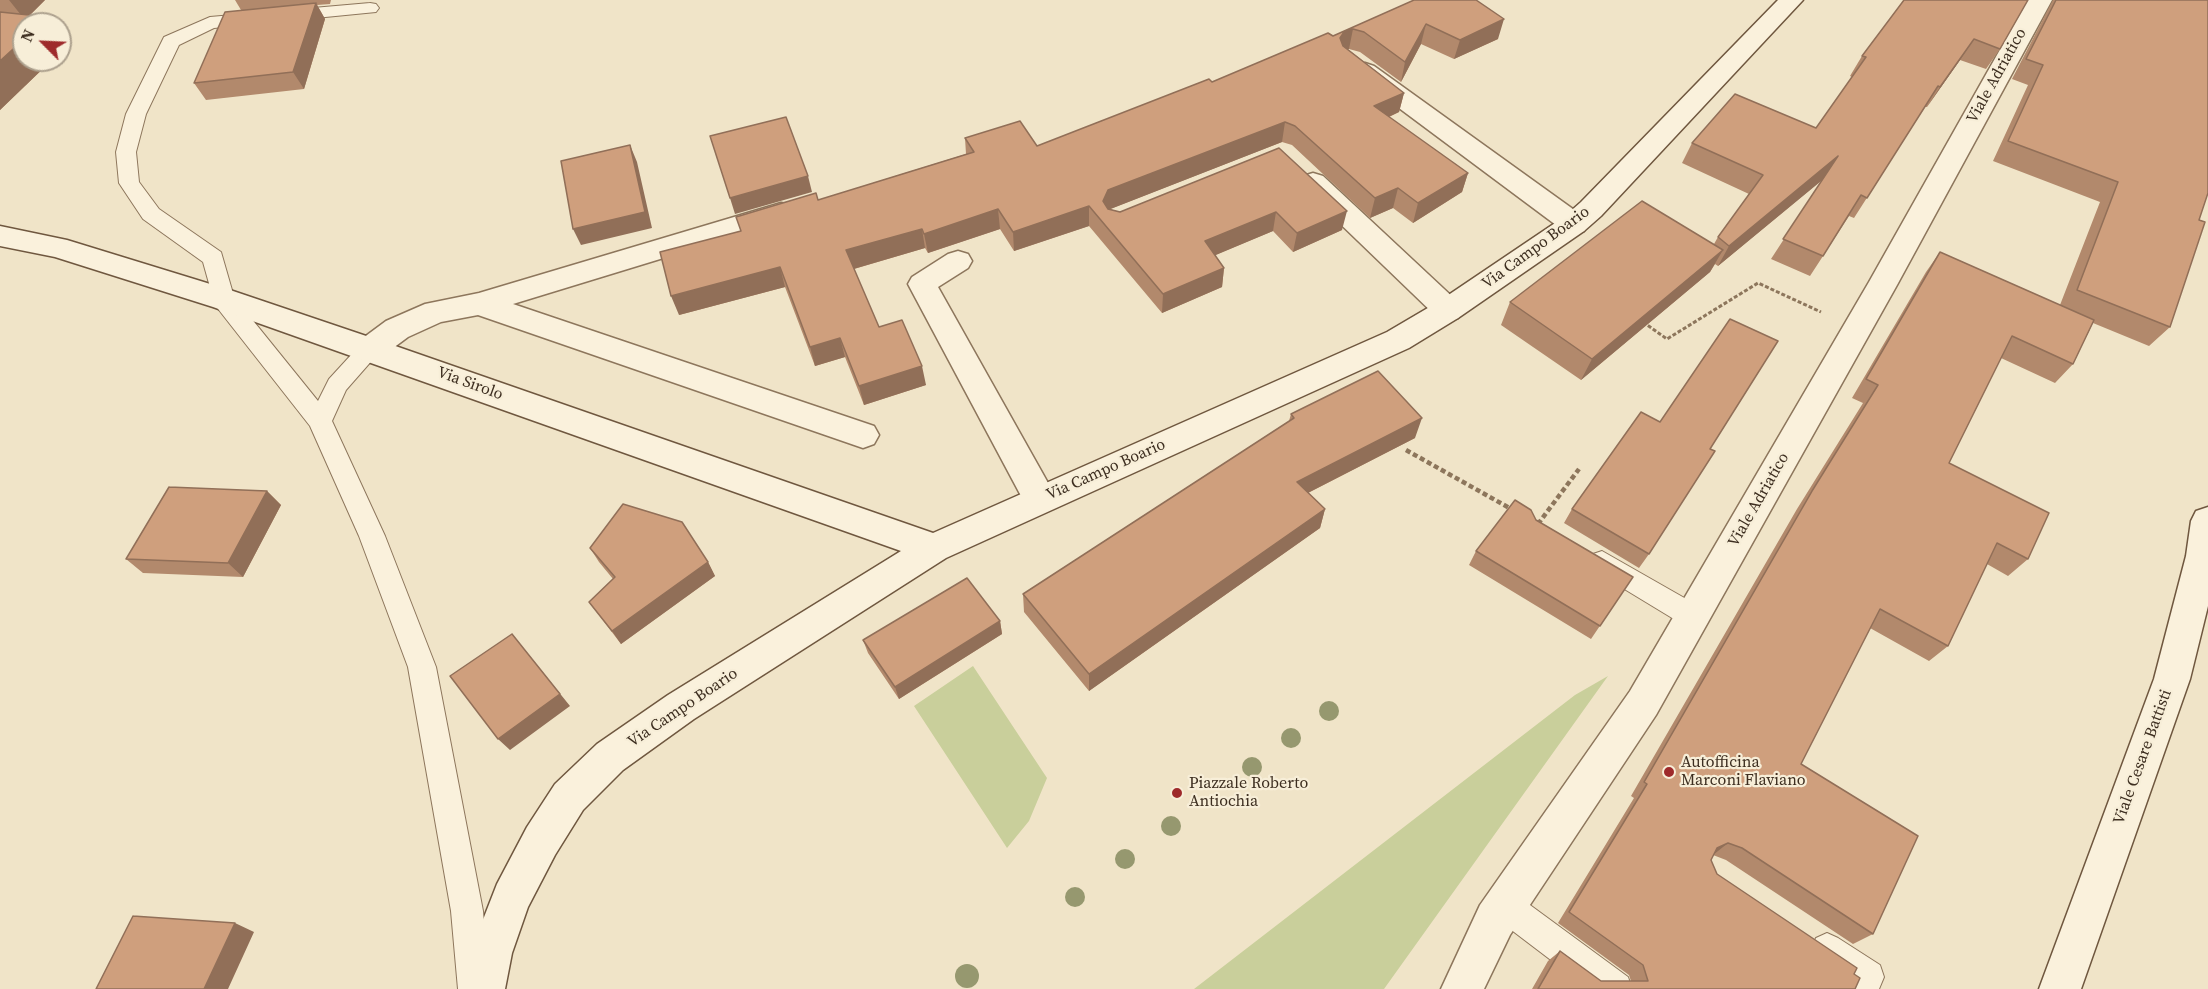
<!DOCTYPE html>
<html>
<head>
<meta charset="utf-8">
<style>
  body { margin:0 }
  #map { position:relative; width:2208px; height:989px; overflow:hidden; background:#f0e4c8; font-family:"Source Serif 4",serif }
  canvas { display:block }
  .north { position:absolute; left:12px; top:12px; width:60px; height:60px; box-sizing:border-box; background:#f7eed8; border:2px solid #ada18e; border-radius:50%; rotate:294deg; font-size:16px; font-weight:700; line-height:24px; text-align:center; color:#3d2e20 }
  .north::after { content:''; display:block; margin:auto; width:21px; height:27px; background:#9e2a2b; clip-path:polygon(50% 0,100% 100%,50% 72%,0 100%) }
</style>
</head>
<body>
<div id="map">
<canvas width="2208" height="989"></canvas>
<div class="north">N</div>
</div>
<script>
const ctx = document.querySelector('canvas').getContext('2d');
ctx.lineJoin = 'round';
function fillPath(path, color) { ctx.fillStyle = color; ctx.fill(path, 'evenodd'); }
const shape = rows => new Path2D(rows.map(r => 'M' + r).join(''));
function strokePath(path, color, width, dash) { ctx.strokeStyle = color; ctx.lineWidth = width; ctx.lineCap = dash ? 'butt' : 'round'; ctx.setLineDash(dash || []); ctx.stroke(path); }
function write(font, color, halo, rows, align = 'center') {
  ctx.font = font + ' "Source Serif 4",serif'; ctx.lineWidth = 4.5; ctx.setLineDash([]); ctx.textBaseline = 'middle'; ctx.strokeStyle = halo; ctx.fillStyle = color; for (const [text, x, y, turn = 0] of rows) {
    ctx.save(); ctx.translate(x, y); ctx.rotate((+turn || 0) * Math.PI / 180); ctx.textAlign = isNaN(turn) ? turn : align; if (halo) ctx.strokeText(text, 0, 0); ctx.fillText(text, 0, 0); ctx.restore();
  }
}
fillPath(shape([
  [973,666,1047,778,1029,821,1007,848,914,706],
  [1608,676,1384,989,1194,989,1575,695]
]), '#c9cf9b');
const lane = shape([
  [370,3,376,4,379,8,376,12,214,28,179,45,146,114,136,152,139,182,159,209,221,252,234,297,318,401,329,379,362,343,370,340,378,343,382,349,346,390,332,421,385,536,436,667,483,911,490,989,458,989,451,911,408,667,359,536,310,426,215,305,203,262,143,219,119,183,116,152,126,114,164,37,210,17,370,3],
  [1602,551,1702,608,1706,616,1702,624,1692,628,1682,624,1593,570,1589,562,1593,554,1602,551],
  [1504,889,1515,894,1628,977,1632,989,1589,989,1493,916,1488,905,1493,894,1504,889],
  [1827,933,1838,938,1880,965,1884,977,1879,989,1847,989,1849,983,1816,960,1811,949,1816,938,1827,933]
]);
const street = shape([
  [2028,0,2052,0,1897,285,1656,715,1510,935,1484,989,1441,989,1480,905,1630,691,1869,282,2028,0],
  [1365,63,1374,66,1584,217,1588,224,1584,231,1574,234,1564,231,1356,76,1353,71,1356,66,1365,63],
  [1313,173,1323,176,1458,302,1463,310,1458,318,1448,321,1438,318,1303,188,1299,182,1303,176,1313,173],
  [781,203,791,205,795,212,791,219,513,304,874,426,879,435,874,444,863,448,478,315,441,322,408,337,381,357,370,360,359,357,355,349,359,341,386,321,425,304,479,293,781,203],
  [958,251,968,254,972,261,968,268,938,287,1057,499,1052,509,1040,513,1028,509,908,284,912,277,948,254,958,251]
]);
const secondary = shape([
  [1778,0,1803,0,1601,216,1584,231,1458,318,1409,348,946,558,694,719,623,770,583,810,555,855,528,907,512,953,505,989,463,989,470,953,497,884,527,827,555,784,597,744,668,695,901,551,213,307,55,257,0,246,0,226,67,240,233,291,381,341,933,533,1387,332,1438,302,1564,217,1581,202,1778,0],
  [2208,507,2208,606,2190,679,2081,989,2039,989,2154,679,2186,556,2191,521,2196,511,2208,507]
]);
strokePath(lane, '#8d765c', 2);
strokePath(street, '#8d765c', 3);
strokePath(secondary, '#6f573f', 3);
strokePath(shape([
  [1643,322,1667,339,1758,283,1821,312]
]), '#8d765c', 3, [4, 2]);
strokePath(shape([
  [1406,450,1513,510],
  [1538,524,1579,469]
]), '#8d765c', 4.5, [5, 3]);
fillPath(lane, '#faf1dc');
fillPath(street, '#faf1dc');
fillPath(secondary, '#faf1dc');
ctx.fillStyle = '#96986f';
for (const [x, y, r] of [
  [1329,711,10],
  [1291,738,10],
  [1252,767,10],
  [1171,826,10],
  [1125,859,10],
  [1075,897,10],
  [967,976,12]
]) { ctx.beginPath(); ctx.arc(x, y, r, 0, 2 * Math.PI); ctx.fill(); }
fillPath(shape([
  [0,0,45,0,30,15,48,17,54,24,24,24,24,60,52,60,0,110],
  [235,0,331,0,330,4,317,5,325,19,304,89,206,100,194,83,241,10],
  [1414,0,1498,39,1454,59,1421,44,1401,82,1360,52,1349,49,1348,49,1404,93,1399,112,1389,117,1468,173,1462,192,1413,223,1393,208,1370,218,1292,145,1282,142,1110,209,1120,212,1279,148,1342,230,1293,252,1273,231,1215,255,1224,268,1222,287,1162,313,1089,226,1014,251,1000,229,928,253,925,248,854,269,879,327,926,385,864,405,845,357,815,366,785,287,679,315,741,231,818,200,966,154,965,138,1037,146,1212,82,1333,36],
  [1904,0,2000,49,1986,69,1960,60,1927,107,1925,107,1854,218,1849,216,1810,276,1771,259,1823,179,1718,266,1715,264,1710,272,1581,380,1501,325,1510,302,1714,244,1718,237,1749,194,1682,163,1692,143,1816,128,1852,77,1850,76,1862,56],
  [2053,0,2208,0,2199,220,2170,327,2149,346,2093,323,2073,364,2055,383,2001,358,1949,463,2028,559,2008,576,1987,564,1948,646,1929,661,1870,628,1801,764,1873,934,1853,944,1726,860,1713,855,1711,860,1717,874,1854,974,1855,989,1532,989,1548,961,1560,951,1601,981,1631,981,1629,975,1558,923,1634,798,1631,796,1797,509,1863,403,1852,398,1926,272,1940,252,2060,305,2100,202,1993,161,2028,85,2012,79],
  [1291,414,1415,438,1308,493,1325,509,1320,528,1089,691,1024,612,1023,594,1289,421],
  [1710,449,1649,554,1639,568,1564,523,1572,509],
  [267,491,281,505,243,577,143,573,126,559],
  [1536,520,1633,577,1591,639,1469,565,1476,551],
  [590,548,708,562,715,576,621,644,589,602,613,579,599,562],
  [1000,621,1002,634,899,699,868,653,863,640]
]), '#b2896c');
fillPath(shape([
  [9,0,45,0,25,20],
  [316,3,325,19,304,89,293,72],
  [48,17,54,24,40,24],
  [1504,19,1498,39,1454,59,1460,40],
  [1426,24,1421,44,1401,82,1405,62],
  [1353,29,1349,49,1340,52,1340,38,1344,32],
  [60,32,69,44,60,53],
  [24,39,24,60,52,60,0,110,0,61],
  [1974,39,1960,60,1927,107,1940,87],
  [1404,93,1399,112,1369,126,1374,106],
  [1285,122,1282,142,1108,210,1103,201,1108,190],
  [630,145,637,162,652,228,581,245,573,229],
  [1838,156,1826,177,1718,266,1729,246],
  [1468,173,1462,192,1413,223,1418,203],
  [808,176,812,192,735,214,730,198],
  [1398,188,1393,208,1370,218,1375,198],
  [1089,206,1089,226,1014,251,1013,232],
  [998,209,1000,229,928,253,924,234],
  [1347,211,1342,230,1293,252,1297,233],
  [1276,212,1273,231,1204,260,1205,241],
  [922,229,925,248,850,270,846,250],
  [1723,250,1710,272,1581,380,1592,359],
  [780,267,785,287,679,315,671,296],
  [1224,268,1222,287,1162,313,1163,294],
  [840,338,845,357,815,366,810,347],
  [922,366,926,385,864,405,859,386],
  [1422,418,1415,438,1292,501,1297,482],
  [267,491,281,505,243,577,228,563],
  [1325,509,1320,528,1089,691,1089,674],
  [708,562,715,576,621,644,612,631],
  [1000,621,1002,634,899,699,895,687],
  [512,634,570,706,510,750,498,739],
  [1728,843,1713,855,1717,848],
  [235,923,254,932,228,989,204,989]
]), '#916f58');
const building = shape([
  [1414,0,1476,0,1504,19,1460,40,1426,24,1405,62,1364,32,1353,29,1344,32,1340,38,1343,46,1404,93,1374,106,1468,173,1418,203,1398,188,1375,198,1295,126,1285,122,1108,190,1103,201,1108,209,1120,212,1279,148,1347,211,1297,233,1276,212,1205,241,1224,268,1163,294,1089,206,1013,232,998,209,924,234,922,229,846,250,879,327,902,320,922,366,859,386,840,338,810,347,780,267,671,296,660,252,741,231,736,217,816,193,818,200,974,152,965,138,1020,121,1037,146,1209,79,1212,82,1328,33,1333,36,1414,0],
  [1904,0,2028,0,2000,49,1974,39,1940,87,1938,86,1867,198,1861,195,1823,256,1783,239,1838,156,1729,246,1718,237,1763,175,1692,143,1735,94,1816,128,1866,57,1862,56,1904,0],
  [2056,0,2208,0,2208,193,2199,220,2205,222,2170,327,2077,290,2118,182,2008,141,2043,65,2026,59,2056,0],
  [316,3,293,72,194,83,225,12,316,3],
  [0,12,48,17,40,24,24,24,24,39,0,61,0,12],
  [786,117,808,176,730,198,710,136,786,117],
  [630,145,645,212,573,229,561,161,630,145],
  [1642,201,1723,250,1592,359,1510,302,1642,201],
  [1940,252,2094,320,2073,364,2012,336,1949,463,2049,513,2028,559,1997,543,1948,646,1880,609,1801,764,1918,836,1873,934,1742,848,1728,843,1717,848,1711,860,1717,874,1857,968,1854,974,1860,978,1855,989,1538,989,1560,951,1601,981,1648,981,1643,965,1569,912,1647,784,1644,782,1812,491,1878,385,1866,379,1940,252],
  [1730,319,1778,341,1710,449,1715,451,1649,554,1572,509,1641,412,1660,422,1730,319],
  [1378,371,1422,418,1297,482,1325,509,1089,674,1023,594,1294,418,1291,414,1378,371],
  [169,487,267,491,228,563,126,559,169,487],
  [1515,500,1531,510,1536,520,1633,577,1600,626,1476,551,1515,500],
  [623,504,682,522,708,562,612,631,589,602,615,577,590,548,623,504],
  [967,578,1000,621,895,687,863,640,967,578],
  [512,634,560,694,498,739,450,676,512,634],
  [133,916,235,923,204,989,96,989,133,916]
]);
fillPath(building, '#cf9f7d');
strokePath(building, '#916f58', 1.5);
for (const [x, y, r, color] of [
  [1669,772,6,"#9e2a2b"],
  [1177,793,6,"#9e2a2b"]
]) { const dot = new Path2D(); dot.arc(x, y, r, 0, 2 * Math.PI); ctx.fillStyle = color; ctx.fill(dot); strokePath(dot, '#f7eed8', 2); }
write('16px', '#3d2e20', '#f7eed8', [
  ["Viale Adriatico",1997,76,-61],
  ["Via Campo Boario",1536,248,-36],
  ["Via Sirolo",470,384,20],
  ["Via Campo Boario",1106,470,-24],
  ["Viale Adriatico",1759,500,-60],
  ["Via Campo Boario",683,708,-34],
  ["Viale Cesare Battisti",2143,757,-70]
]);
write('16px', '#3d2e20', '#f7eed8', [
  ["Autofficina",1681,763],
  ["Marconi Flaviano",1681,781],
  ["Piazzale Roberto",1189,784],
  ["Antiochia",1189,802]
], 'left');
</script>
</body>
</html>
